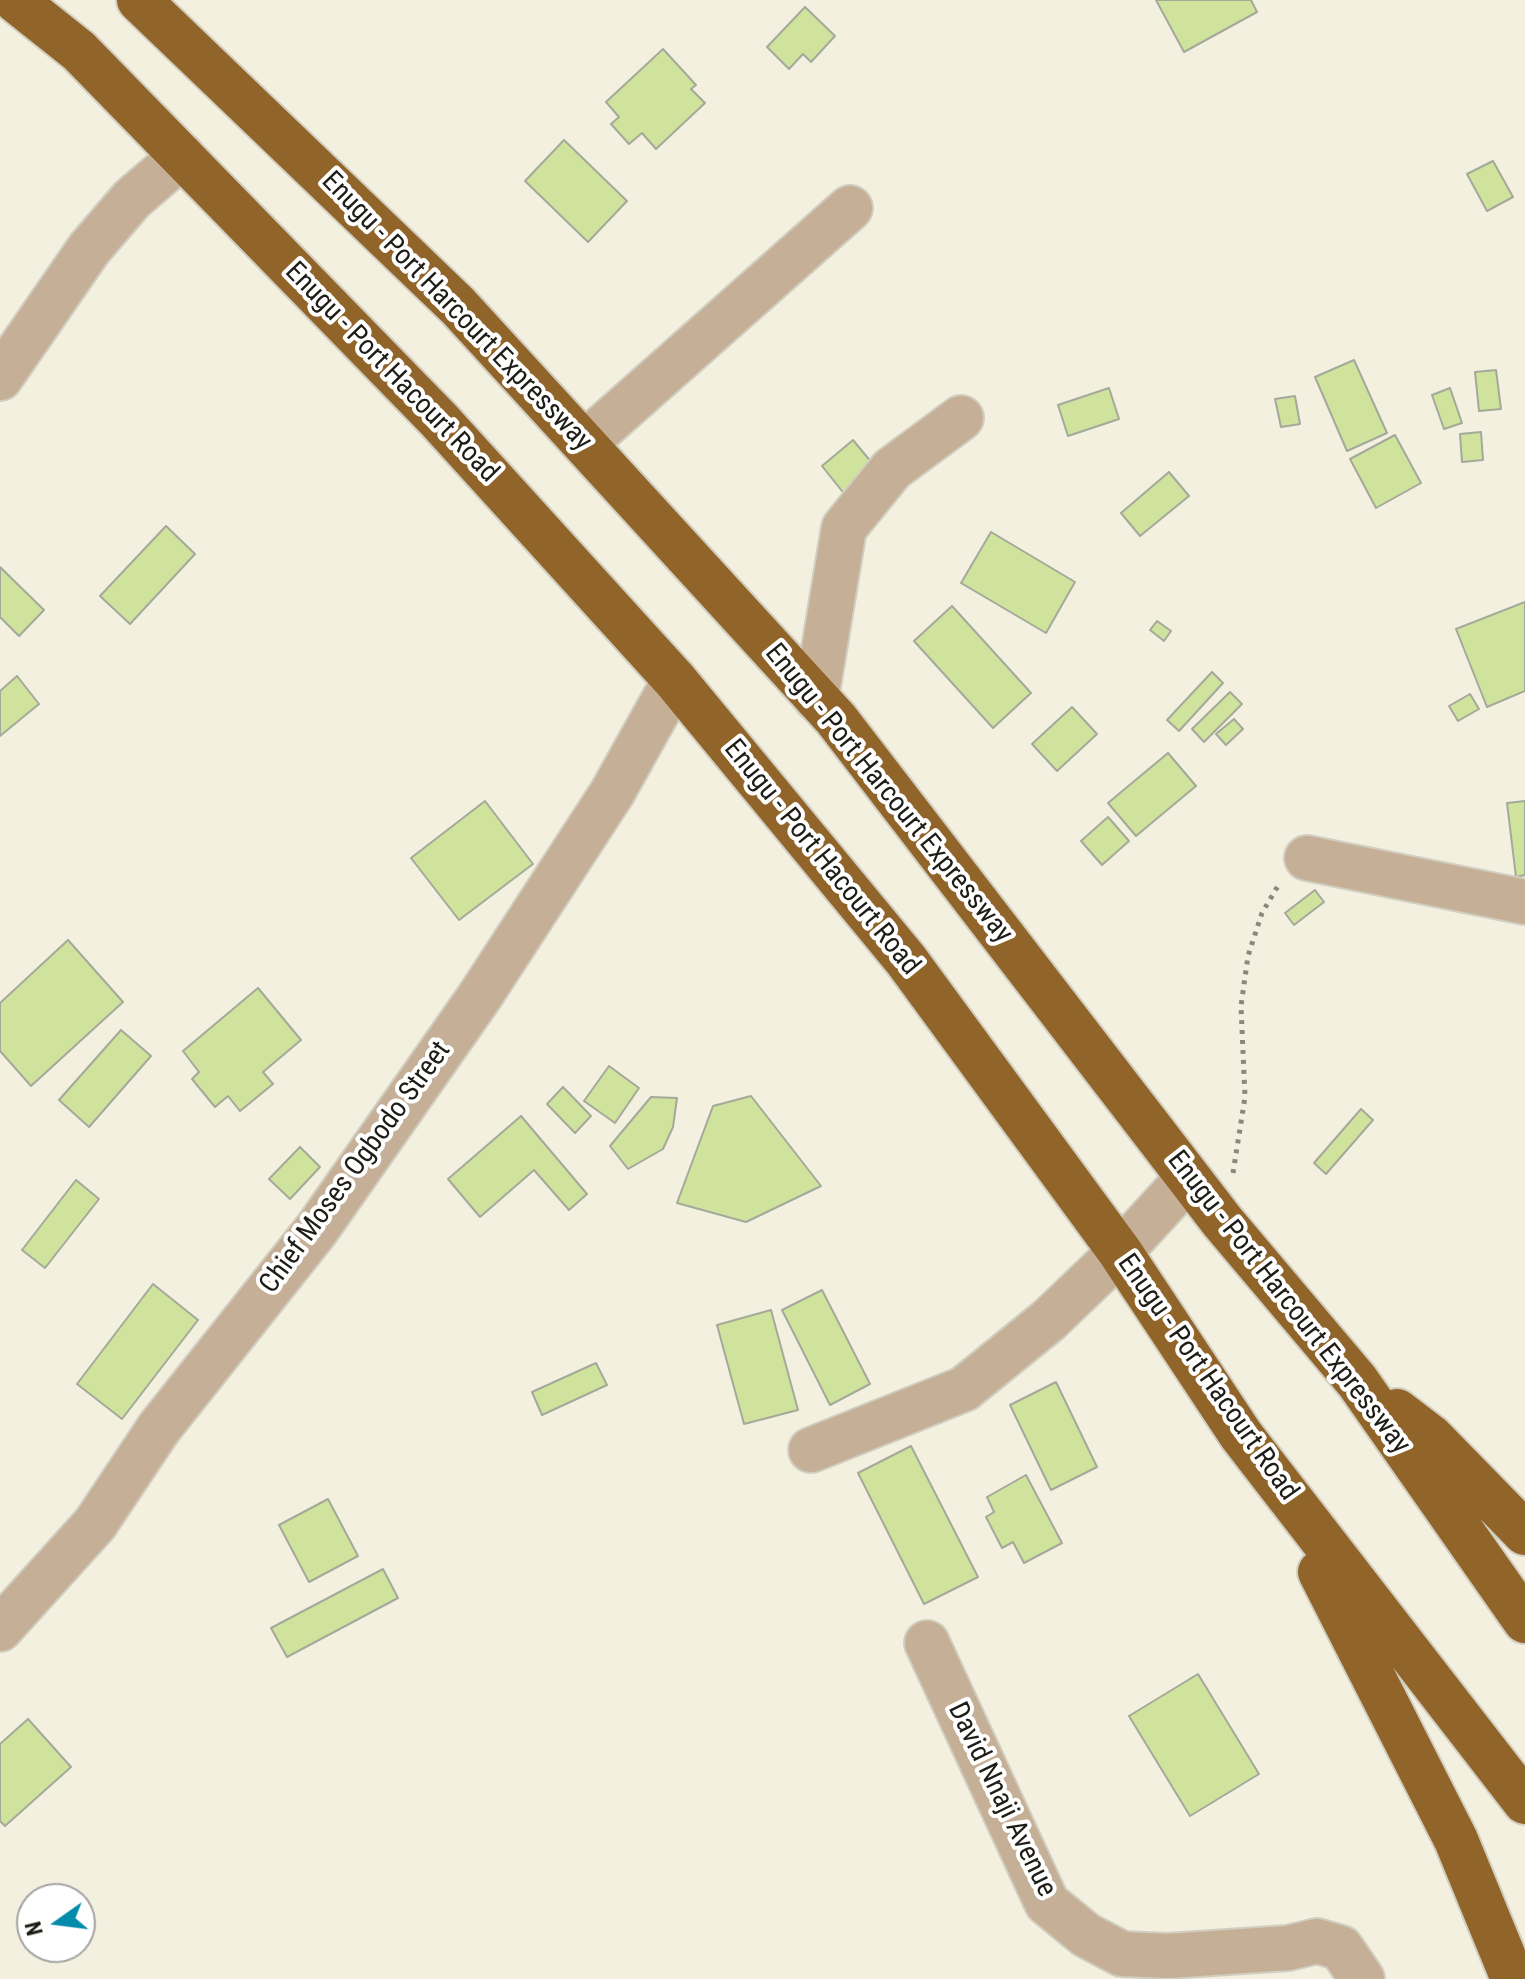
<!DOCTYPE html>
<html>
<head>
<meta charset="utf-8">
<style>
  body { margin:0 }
  #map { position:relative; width:1525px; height:1979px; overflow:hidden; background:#f3f0e0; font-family:"Roboto Condensed",sans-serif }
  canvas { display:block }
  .north { position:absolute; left:16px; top:1883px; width:80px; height:80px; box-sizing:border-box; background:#fff; border:2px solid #a5a4a2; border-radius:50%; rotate:256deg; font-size:22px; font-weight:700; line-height:32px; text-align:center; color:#1d1c16 }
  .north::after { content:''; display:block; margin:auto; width:28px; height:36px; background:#038bab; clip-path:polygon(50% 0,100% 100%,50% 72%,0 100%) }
</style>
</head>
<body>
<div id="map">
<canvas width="1525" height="1979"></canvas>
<div class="north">N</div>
</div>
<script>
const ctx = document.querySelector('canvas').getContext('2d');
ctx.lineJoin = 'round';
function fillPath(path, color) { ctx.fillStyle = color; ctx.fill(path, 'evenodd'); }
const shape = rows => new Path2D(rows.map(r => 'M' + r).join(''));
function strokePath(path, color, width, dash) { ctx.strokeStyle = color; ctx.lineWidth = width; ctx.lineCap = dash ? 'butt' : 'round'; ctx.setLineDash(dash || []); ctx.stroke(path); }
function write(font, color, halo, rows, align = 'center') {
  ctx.font = font + ' "Roboto Condensed",sans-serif'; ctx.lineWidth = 8; ctx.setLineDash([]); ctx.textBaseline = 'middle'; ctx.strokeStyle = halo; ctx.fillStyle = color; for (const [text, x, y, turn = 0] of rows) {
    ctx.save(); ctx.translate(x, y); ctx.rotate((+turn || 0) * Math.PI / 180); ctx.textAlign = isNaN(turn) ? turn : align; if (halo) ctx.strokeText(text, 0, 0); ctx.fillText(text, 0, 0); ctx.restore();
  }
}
const building = shape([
  [1156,0,1251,0,1257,12,1184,52,1156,0],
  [805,7,835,36,811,62,803,54,789,69,767,47,805,7],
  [663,49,696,85,691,89,705,103,656,149,642,133,629,144,611,124,619,117,606,102,663,49],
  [564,140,627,201,588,242,525,181,564,140],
  [1493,161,1513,197,1487,211,1467,174,1493,161],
  [1354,360,1387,433,1347,451,1315,377,1354,360],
  [1496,370,1501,409,1479,411,1475,372,1496,370],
  [1109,388,1119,419,1068,436,1058,405,1109,388],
  [1450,388,1462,423,1444,429,1432,395,1450,388],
  [1295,396,1300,424,1281,427,1275,399,1295,396],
  [1481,432,1483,460,1462,462,1460,434,1481,432],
  [1395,435,1421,483,1376,508,1350,459,1395,435],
  [853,440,882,475,850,501,822,466,853,440],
  [1169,472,1189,496,1140,536,1121,513,1169,472],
  [166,526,195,554,130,624,100,596,166,526],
  [991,532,1075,582,1046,633,961,583,991,532],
  [0,567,44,610,19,636,0,617,0,567],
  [1525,602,1525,691,1487,707,1456,629,1525,602],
  [952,606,1031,693,993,728,914,641,952,606],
  [1157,621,1171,631,1164,641,1150,630,1157,621],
  [1212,672,1223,683,1179,731,1167,720,1212,672],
  [17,676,39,704,0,736,0,691,17,676],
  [1230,692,1242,704,1204,742,1192,729,1230,692],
  [1470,694,1479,709,1458,721,1449,706,1470,694],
  [1072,707,1097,734,1057,771,1032,744,1072,707],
  [1234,719,1243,729,1226,745,1216,734,1234,719],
  [1168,753,1196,786,1136,836,1108,803,1168,753],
  [485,801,533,864,459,920,411,858,485,801],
  [1525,801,1525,875,1516,877,1507,803,1525,801],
  [1108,817,1129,841,1102,865,1081,841,1108,817],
  [1315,890,1324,902,1294,925,1285,913,1315,890],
  [68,940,123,1002,31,1086,0,1051,0,1003,68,940],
  [258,988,301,1040,263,1072,273,1084,240,1111,228,1096,215,1107,192,1079,199,1072,183,1051,258,988],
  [121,1030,151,1056,89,1127,59,1100,121,1030],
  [609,1066,639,1088,615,1123,584,1101,609,1066],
  [563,1087,591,1116,575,1133,547,1104,563,1087],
  [751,1096,821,1186,746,1222,677,1203,713,1106,751,1096],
  [651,1097,677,1098,673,1127,663,1149,628,1169,610,1146,651,1097],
  [1361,1109,1373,1120,1326,1174,1314,1163,1361,1109],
  [521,1116,587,1194,569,1210,534,1170,480,1217,448,1179,521,1116],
  [300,1147,320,1167,290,1199,269,1179,300,1147],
  [76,1180,99,1199,45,1268,22,1250,76,1180],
  [153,1284,198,1320,122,1419,77,1384,153,1284],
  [822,1290,870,1384,830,1405,782,1310,822,1290],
  [771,1310,798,1410,744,1424,717,1325,771,1310],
  [596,1363,607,1385,542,1415,532,1392,596,1363],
  [1056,1382,1097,1467,1051,1490,1010,1405,1056,1382],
  [911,1446,978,1577,924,1604,858,1473,911,1446],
  [1026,1475,1062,1543,1024,1563,1013,1542,1002,1548,986,1517,994,1512,987,1497,1026,1475],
  [328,1499,358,1556,309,1582,279,1525,328,1499],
  [383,1569,398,1598,287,1657,271,1628,383,1569],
  [1198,1674,1259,1774,1190,1816,1129,1716,1198,1674],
  [28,1719,71,1767,5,1826,0,1821,0,1744,28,1719]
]);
fillPath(building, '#cfe39d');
strokePath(building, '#a4a99a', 2);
const minor = shape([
  [0,378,89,249,132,199,182,156],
  [585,443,850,208],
  [816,698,844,528,892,469,961,418],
  [1307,858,1525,902],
  [811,1450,964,1389,1049,1320,1120,1252,1188,1178],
  [0,1629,95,1524,159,1428,317,1229,480,996,612,793,675,680],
  [927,1643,1047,1903,1086,1935,1122,1954,1168,1956,1288,1948,1317,1941,1341,1948,1362,1979]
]);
const highway = shape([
  [15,0,79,51,439,420,675,680,906,960,1120,1252,1241,1435,1525,1802],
  [139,0,458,306,836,719,1222,1221,1357,1381,1525,1621],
  [1397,1411,1431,1437,1525,1533],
  [1320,1572,1456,1840,1513,1979]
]);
strokePath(minor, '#d1cec0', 48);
strokePath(highway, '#d1cec0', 48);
strokePath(shape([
  [1233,1173,1245,1097,1241,1006,1248,956,1262,913,1279,884]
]), '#8a887d', 5, [4, 6]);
strokePath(minor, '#c5b097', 44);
strokePath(highway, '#91652a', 44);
write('28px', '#1d1c16', '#fff', [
  ["Enugu - Port Harcourt Expressway",456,312,46],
  ["Enugu - Port Hacourt Road",391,373,46],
  ["Enugu - Port Harcourt Expressway",888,794,51],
  ["Enugu - Port Hacourt Road",821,858,51],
  ["Chief Moses Ogbodo Street",356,1168,-54],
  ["Enugu - Port Harcourt Expressway",1288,1303,52],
  ["Enugu - Port Hacourt Road",1207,1378,55],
  ["David Nnaji Avenue",1001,1800,64]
]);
</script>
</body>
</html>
